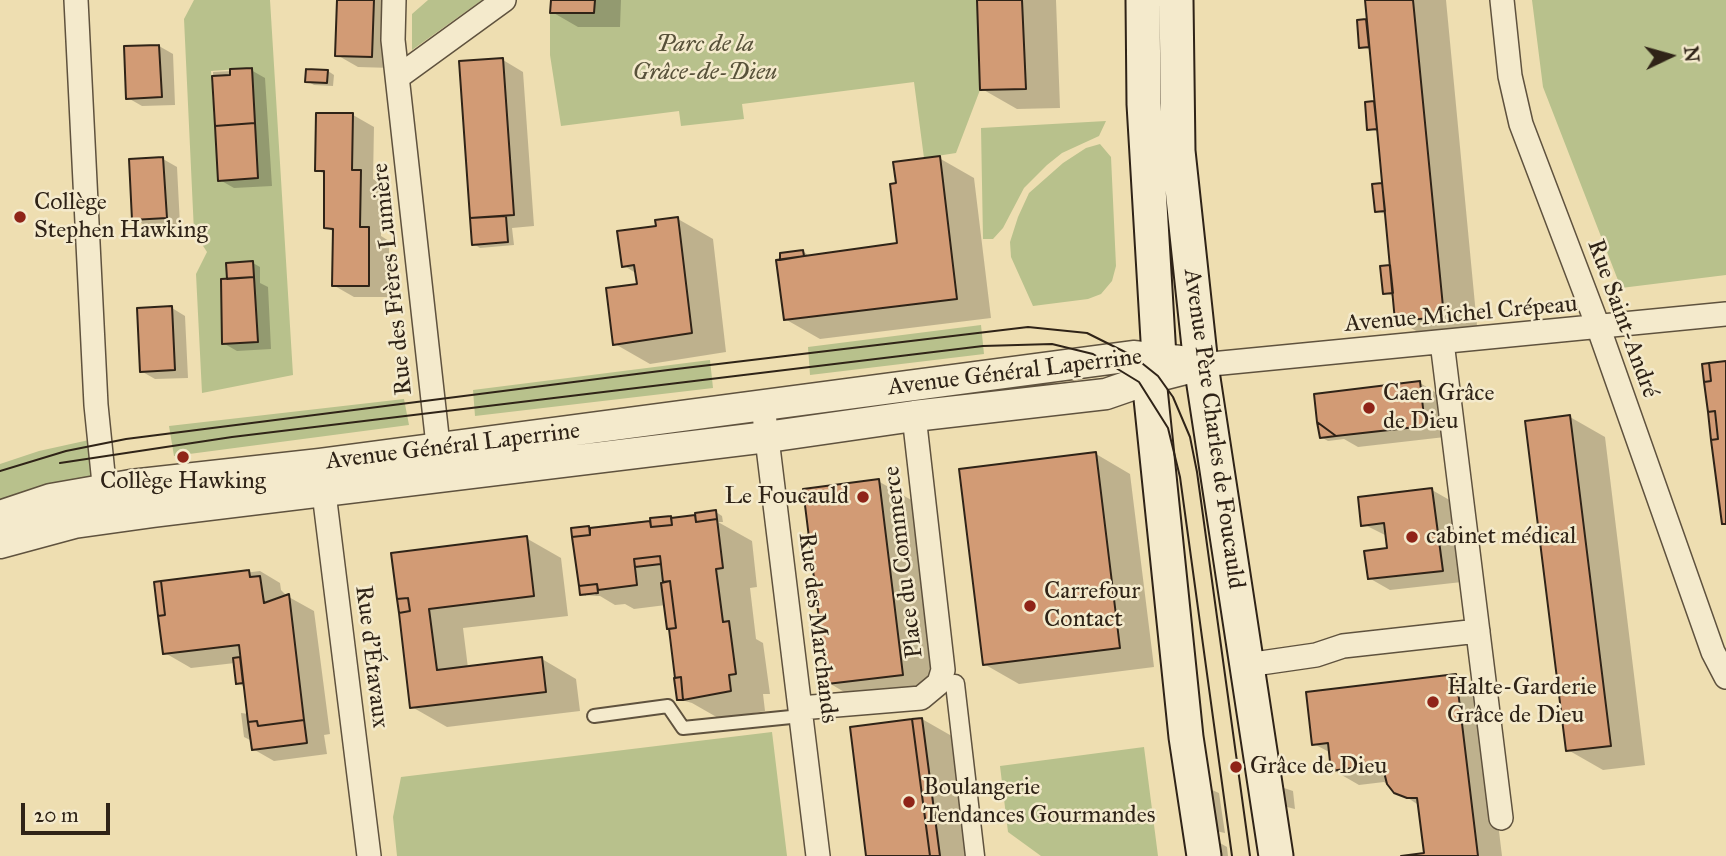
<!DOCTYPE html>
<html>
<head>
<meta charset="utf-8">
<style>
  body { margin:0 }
  #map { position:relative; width:1726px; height:856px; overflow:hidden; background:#eedeb1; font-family:"IM FELL Great Primer",serif }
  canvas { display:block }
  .north { position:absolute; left:1635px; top:21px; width:70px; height:70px; -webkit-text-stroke:5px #f4eacc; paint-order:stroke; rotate:85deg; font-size:19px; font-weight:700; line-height:28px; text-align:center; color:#2f2317 }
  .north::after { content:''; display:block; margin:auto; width:24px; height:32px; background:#2f2317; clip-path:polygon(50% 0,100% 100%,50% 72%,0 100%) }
  .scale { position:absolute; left:21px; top:803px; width:89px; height:32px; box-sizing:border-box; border:4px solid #2f2317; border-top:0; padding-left:9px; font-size:21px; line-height:24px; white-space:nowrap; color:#2f2317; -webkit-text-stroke:5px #f4eacc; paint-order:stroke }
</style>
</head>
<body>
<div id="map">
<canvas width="1726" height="856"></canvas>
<div class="north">N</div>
<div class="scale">20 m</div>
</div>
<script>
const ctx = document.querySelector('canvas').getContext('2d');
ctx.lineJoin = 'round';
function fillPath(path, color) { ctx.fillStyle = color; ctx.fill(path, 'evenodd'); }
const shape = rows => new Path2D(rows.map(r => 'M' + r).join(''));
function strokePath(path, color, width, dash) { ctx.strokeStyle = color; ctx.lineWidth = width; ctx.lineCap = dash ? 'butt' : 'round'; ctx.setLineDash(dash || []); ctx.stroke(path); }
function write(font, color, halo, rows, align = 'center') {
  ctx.font = font + ' "IM FELL Great Primer",serif'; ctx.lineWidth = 5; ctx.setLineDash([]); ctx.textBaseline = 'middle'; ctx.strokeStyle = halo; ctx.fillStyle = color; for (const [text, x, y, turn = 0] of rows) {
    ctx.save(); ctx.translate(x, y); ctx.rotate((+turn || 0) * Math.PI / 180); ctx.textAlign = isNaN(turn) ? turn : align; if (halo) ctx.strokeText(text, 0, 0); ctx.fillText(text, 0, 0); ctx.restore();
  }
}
fillPath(shape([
  [194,0,270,0,293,375,202,393,196,274,207,252,194,232,184,19],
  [251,68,258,178,218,181,211,71],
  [428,0,482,0,412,50,412,14],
  [595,0,977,0,980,90,956,153,924,158,914,82,742,104,744,119,681,126,679,111,561,126,550,55,550,13,594,13],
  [1532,0,1726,0,1726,275,1621,288,1543,87],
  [1106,121,1099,136,1062,153,1047,165,1024,188,1003,228,993,239,983,239,981,128],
  [1100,144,1111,157,1116,266,1112,281,1101,294,1088,299,1033,306,1011,257,1010,242,1018,217,1029,193,1063,163,1086,148],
  [981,325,984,354,810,375,808,347],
  [710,360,713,388,475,416,473,390],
  [404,399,409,425,174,456,169,426],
  [89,440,91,483,0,509,0,464,39,451],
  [772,732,787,856,397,856,393,817,401,777],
  [1144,747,1158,856,1041,856,1008,832,1000,766]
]), '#b8c18c');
fillPath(shape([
  [339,0,394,0,392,68,358,67,337,55],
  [552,0,621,0,620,27,578,27,552,12],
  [979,0,1056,0,1060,108,1017,109,982,89],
  [1366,0,1446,0,1478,336,1432,340,1397,320,1395,297,1385,293,1392,269,1387,215,1377,211,1374,186,1384,185,1379,132,1369,129,1366,104,1376,103,1371,50,1361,47,1366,21,1368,22],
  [159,46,173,54,175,105,142,106,128,98],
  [503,60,523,72,534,226,512,228,514,245,480,248,474,244,461,63],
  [251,70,265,78,272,186,234,188,220,180,213,72],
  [328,71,334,75,333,86,314,85,307,81],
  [353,115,374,127,373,179,382,184,381,236,389,241,389,297,354,297,333,285,334,232,326,227,326,175,317,170],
  [939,158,974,178,991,318,820,339,785,319,778,261,803,251,810,257,899,245,898,185],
  [163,159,177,167,180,225,148,227,134,219],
  [678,219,713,239,726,352,650,364,615,344,639,285,637,274,623,265,658,227],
  [253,263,260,267,260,283,268,287,271,349,237,351,223,343,228,280],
  [172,308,185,316,188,378,155,379,141,371],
  [1420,383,1440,395,1445,437,1358,447,1344,439,1328,441,1321,437],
  [1570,417,1605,437,1645,765,1603,770,1568,750],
  [1096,454,1130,474,1154,667,1019,684,984,664],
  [878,481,913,501,937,694,863,703,829,683],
  [1432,490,1453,502,1462,582,1390,590,1369,578,1389,550,1387,536,1363,524],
  [716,512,722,516,723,522,718,522,752,541,757,587,750,588,756,639,763,643,770,694,763,694,765,711,720,719,692,703,678,699,666,605,634,609,625,604,615,605,600,596,586,596,596,595,593,592,586,592,586,596,582,594,589,527,671,518,697,519],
  [526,538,561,558,568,616,463,628,468,668,542,659,576,679,580,711,447,727,412,707,393,555],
  [260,571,280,583,281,590,287,596,314,611,330,734,324,735,327,754,274,761,253,749,252,741,244,737,241,713,249,714,246,688,238,683,235,663,191,668,165,653,156,584],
  [1455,676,1482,691,1502,856,1411,856,1426,854,1420,806,1384,782,1359,785,1333,770,1331,753,1314,744],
  [922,719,957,739,971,856,868,856],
  [1281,787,1293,791,1295,809,1283,806],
  [1212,790,1219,793,1225,833,1211,830,1205,791],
  [1220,843,1227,847,1228,856,1215,856,1213,844]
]), '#0003');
const building = shape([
  [337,0,374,0,372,57,335,56,337,0],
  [551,0,595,0,594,13,550,13,551,0],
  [977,0,1022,0,1026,89,980,90,977,0],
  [1365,0,1413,0,1444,317,1395,321,1365,0],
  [1366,19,1369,47,1359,48,1357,20,1366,19],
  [159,45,162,97,126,99,124,46,159,45],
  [503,58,514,215,470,218,459,61,503,58],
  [252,68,255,123,215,126,212,76,230,75,230,69,252,68],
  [306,69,328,70,327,83,305,82,306,69],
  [1374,101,1377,129,1367,130,1365,102,1374,101],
  [316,113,353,113,352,170,361,170,360,227,369,227,369,286,332,286,333,229,324,228,324,171,315,171,316,113],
  [255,123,258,178,218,181,215,126,255,123],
  [940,156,957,299,784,320,776,260,897,243,890,184,896,183,893,162,940,156],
  [163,157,167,218,132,220,129,159,163,157],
  [1382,183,1385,211,1375,212,1372,184,1382,183],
  [506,216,508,242,472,245,470,218,506,216],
  [678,217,692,333,613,345,606,288,637,284,634,265,622,267,617,231,656,226,655,220,678,217],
  [803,250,804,256,780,260,780,253,803,250],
  [253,261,254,277,227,279,226,263,253,261],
  [1390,265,1393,293,1383,294,1380,266,1390,265],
  [254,277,258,342,222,344,221,279,254,277],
  [172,306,175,370,140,372,137,308,172,306],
  [1726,361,1726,524,1722,524,1711,440,1718,439,1715,411,1708,412,1704,382,1711,381,1709,363,1726,361],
  [1709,363,1711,381,1704,382,1702,364,1709,363],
  [1420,381,1425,426,1336,436,1317,422,1314,394,1420,381],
  [1715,411,1718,439,1711,440,1708,412,1715,411],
  [1570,415,1611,746,1566,751,1525,421,1570,415],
  [1317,422,1336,436,1320,438,1317,422],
  [1096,452,1120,648,983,665,959,469,1096,452],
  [879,479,903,675,827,684,803,489,879,479],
  [1432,488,1443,571,1368,579,1364,551,1387,548,1384,523,1361,526,1358,497,1432,488],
  [716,510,717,519,696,522,695,513,716,510],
  [695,515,696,522,717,519,723,568,716,569,723,622,729,621,736,674,729,675,731,691,683,700,681,677,675,678,669,629,676,628,670,581,663,582,660,556,634,559,637,585,598,590,597,584,579,586,572,537,590,535,590,528,650,521,651,527,672,525,671,518,695,515],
  [671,516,672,525,651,527,650,518,671,516],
  [589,526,590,535,572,537,571,528,589,526],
  [527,536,534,596,429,609,437,670,542,657,546,692,410,708,399,613,410,611,408,598,397,599,391,553,527,536],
  [660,556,661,564,635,567,634,559,660,556],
  [249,570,250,577,260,576,264,603,289,594,304,720,258,726,257,721,248,722,239,645,163,654,158,616,165,615,161,581,249,570],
  [161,581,165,615,158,616,154,582,161,581],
  [670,581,676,628,667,629,661,583,670,581],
  [597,584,598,593,580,595,579,586,597,584],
  [408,598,410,611,399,613,397,599,408,598],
  [240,657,243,683,236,684,233,658,240,657],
  [1456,674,1478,856,1401,856,1424,853,1417,798,1407,798,1394,793,1387,784,1384,772,1366,773,1365,766,1331,771,1328,743,1312,745,1306,692,1456,674],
  [681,677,683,700,677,700,674,678,681,677],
  [922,718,940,856,930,856,912,719,922,718],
  [912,719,930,856,866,856,850,727,912,719],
  [304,720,307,743,252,750,248,722,257,721,258,726,304,720]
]);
fillPath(building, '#d29b75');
strokePath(building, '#2f2317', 2);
const service = shape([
  [594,716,668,706,683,728,801,716]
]);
const pedestrian = shape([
  [955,684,975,856]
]);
const minor = shape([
  [76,0,96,405,106,503],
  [394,0,393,40,440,463],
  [1502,0,1510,76,1521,124,1599,329,1713,652,1726,677],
  [398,77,504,0],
  [1442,342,1501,818],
  [1201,365,1726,314],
  [763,406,818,856],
  [322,477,369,856],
  [1247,665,1316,655,1343,646,1478,631],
  [800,708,921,698,939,683,943,670,914,416]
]);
const tertiary = shape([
  [0,516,51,499,131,485,320,464,1133,356,1180,361],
  [0,543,74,523,153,512,767,437,914,416,1106,394,1158,376,1201,365]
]);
const secondary = shape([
  [1143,0,1144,104,1159,357,1149,379,1186,737,1204,856],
  [1176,0,1178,151,1201,365,1276,856]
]);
strokePath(service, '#5f523e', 16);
strokePath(pedestrian, '#5f523e', 21);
strokePath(minor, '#5f523e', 26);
strokePath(tertiary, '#5f523e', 33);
strokePath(secondary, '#2f2317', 37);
strokePath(service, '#f4eacc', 12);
strokePath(pedestrian, '#f4eacc', 18);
strokePath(minor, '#f4eacc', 23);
strokePath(tertiary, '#f4eacc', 30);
strokePath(secondary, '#f4eacc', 33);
strokePath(shape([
  [60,463,232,437,983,346,1052,344,1093,354,1139,382,1168,428,1180,477,1232,856],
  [0,471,66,451,126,439,668,370,1028,327,1087,333,1133,356,1158,376,1173,397,1190,437,1197,472,1250,856]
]), '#2f2317', 2);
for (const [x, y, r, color] of [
  [20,217,7,"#8f2418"],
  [1369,408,7,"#8f2418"],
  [183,457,7,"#8f2418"],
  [863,497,7,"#8f2418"],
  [1412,537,7,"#8f2418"],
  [1030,606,7,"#8f2418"],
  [1433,702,7,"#8f2418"],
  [1236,767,7,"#8f2418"],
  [909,802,7,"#8f2418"]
]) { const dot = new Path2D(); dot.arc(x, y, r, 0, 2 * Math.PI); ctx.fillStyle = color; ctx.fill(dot); strokePath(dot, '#f4eacc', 2.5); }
write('italic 24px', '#58523a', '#f4eacc', [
  ["Parc de la",705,45],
  ["Grâce-de-Dieu",705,73]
]);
write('24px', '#2f2317', '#f4eacc', [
  ["Collège",34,203],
  ["Stephen Hawking",34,231],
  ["Caen Grâce",1383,394],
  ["de Dieu",1383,422],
  ["Collège Hawking",183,482,"center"],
  ["Le Foucauld",849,497,"right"],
  ["cabinet médical",1426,537],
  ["Carrefour",1044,592],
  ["Contact",1044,620],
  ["Halte-Garderie",1447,688],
  ["Grâce de Dieu",1447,716],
  ["Grâce de Dieu",1250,767],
  ["Boulangerie",923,788],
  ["Tendances Gourmandes",923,816]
], 'left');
write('24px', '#2f2317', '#f4eacc', [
  ["Rue des Frères Lumière",393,279,-96],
  ["Avenue Michel Crépeau",1461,315,-5],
  ["Rue Saint-André",1622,319,70],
  ["Avenue Général Laperrine",1015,373,-7],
  ["Avenue Père Charles de Foucauld",1213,429,82],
  ["Avenue Général Laperrine",453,447,-7],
  ["Place du Commerce",904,562,-97],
  ["Rue des Marchands",817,628,83],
  ["Rue d'Étavaux",371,657,83]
]);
</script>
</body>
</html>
